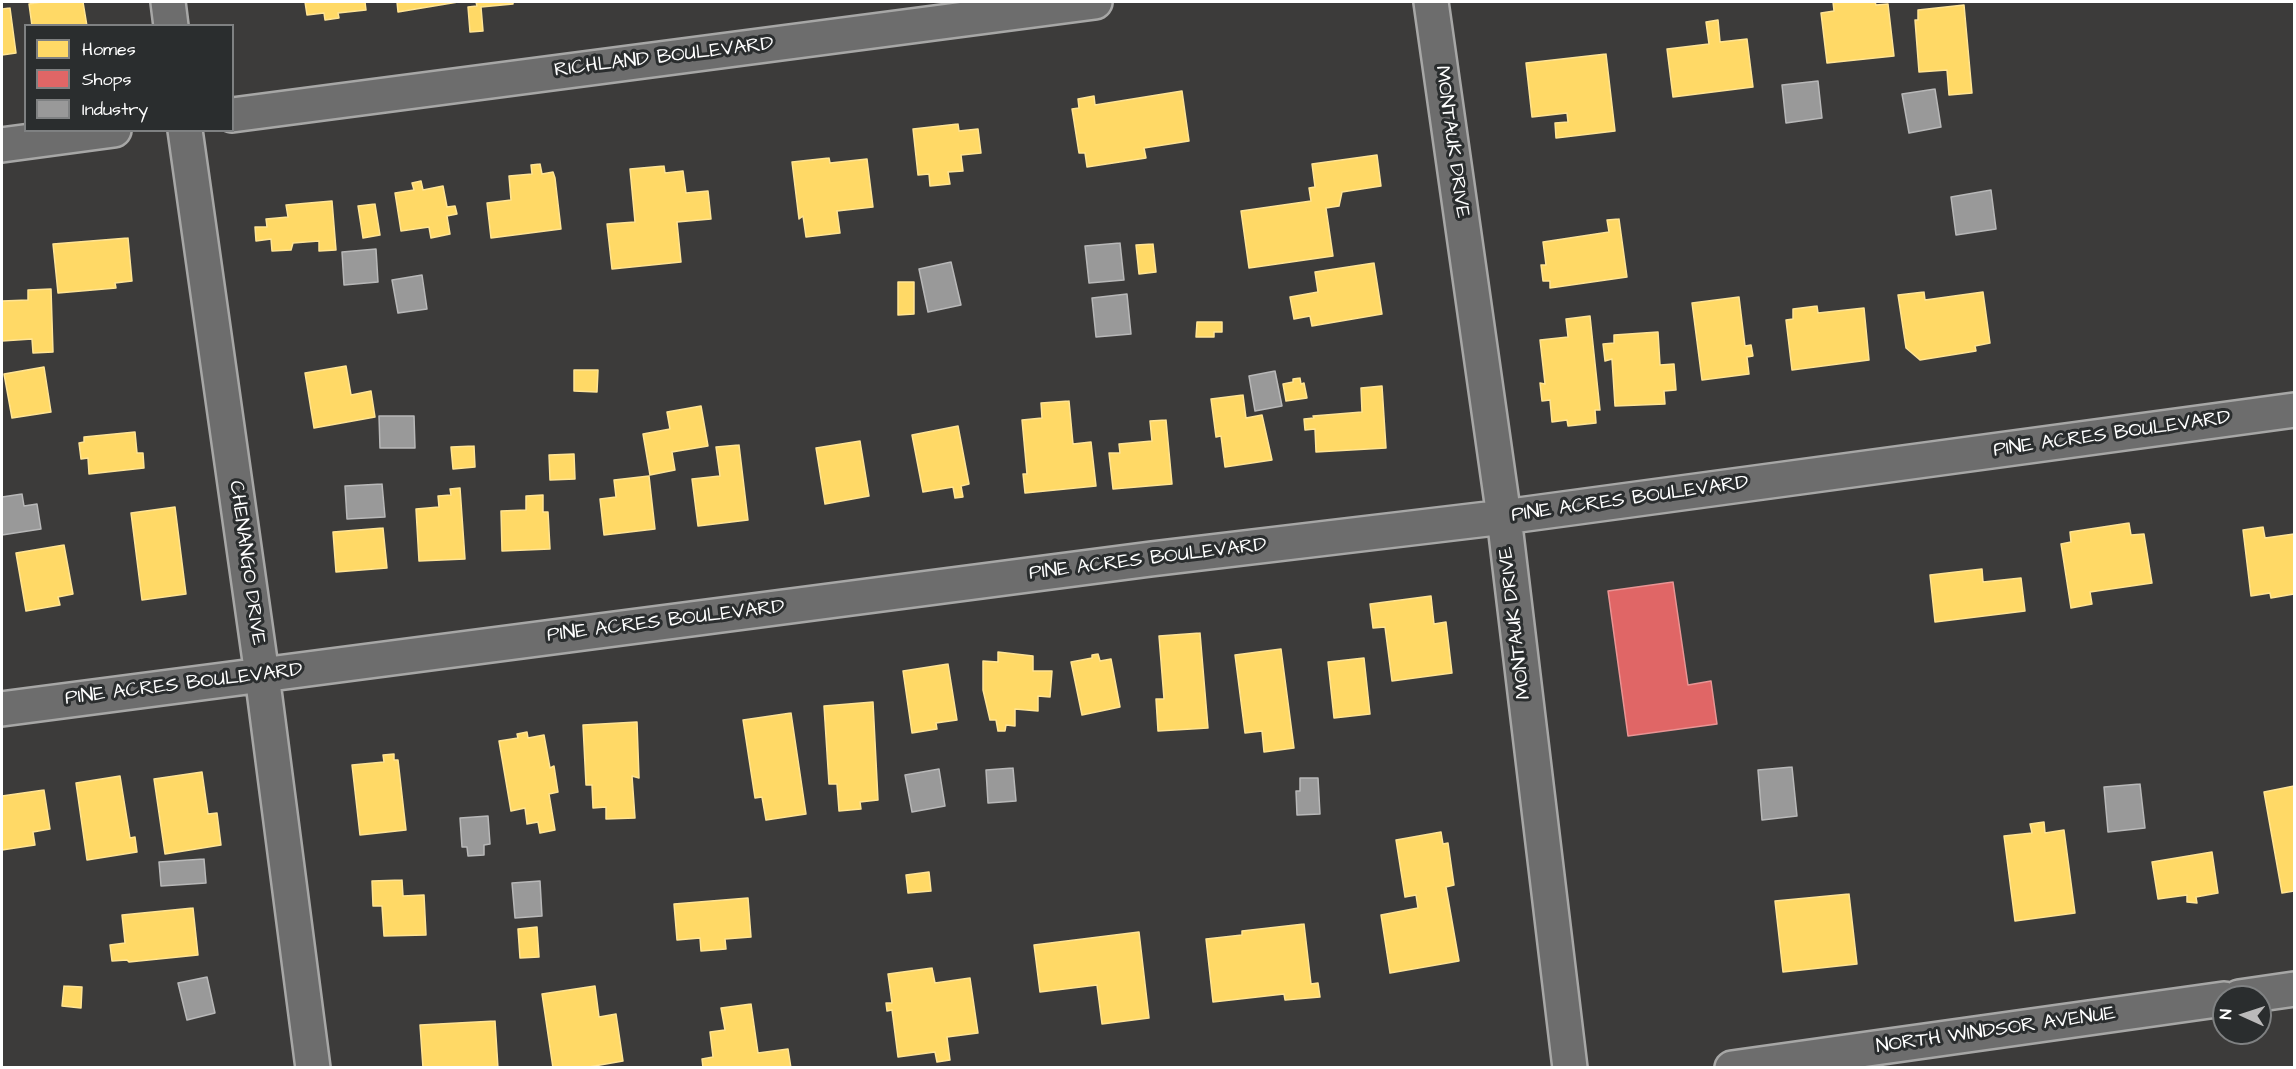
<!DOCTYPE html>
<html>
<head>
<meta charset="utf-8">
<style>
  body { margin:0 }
  #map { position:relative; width:2296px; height:1069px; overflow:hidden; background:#3c3b3a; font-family:"Architects Daughter",sans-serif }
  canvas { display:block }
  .frame { position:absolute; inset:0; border:3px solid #fff; pointer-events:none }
  .legend { position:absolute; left:24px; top:24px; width:210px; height:108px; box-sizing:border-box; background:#2a2d2e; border:2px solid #7f8182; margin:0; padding:8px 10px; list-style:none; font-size:18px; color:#fff }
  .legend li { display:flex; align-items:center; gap:12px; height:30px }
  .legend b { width:30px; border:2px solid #7f8182 }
  .north { position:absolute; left:2212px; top:985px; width:60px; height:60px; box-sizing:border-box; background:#2a2d2e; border:2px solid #7f8182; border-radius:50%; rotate:273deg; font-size:16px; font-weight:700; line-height:24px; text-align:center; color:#fff }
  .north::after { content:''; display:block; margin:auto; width:21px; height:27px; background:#bbbaba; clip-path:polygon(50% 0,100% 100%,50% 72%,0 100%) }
</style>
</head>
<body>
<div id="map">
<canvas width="2296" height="1069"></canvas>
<div class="frame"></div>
<ul class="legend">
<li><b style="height:16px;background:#ffd966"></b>Homes</li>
<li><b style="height:16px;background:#e06666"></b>Shops</li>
<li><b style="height:16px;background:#999"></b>Industry</li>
</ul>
<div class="north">N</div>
</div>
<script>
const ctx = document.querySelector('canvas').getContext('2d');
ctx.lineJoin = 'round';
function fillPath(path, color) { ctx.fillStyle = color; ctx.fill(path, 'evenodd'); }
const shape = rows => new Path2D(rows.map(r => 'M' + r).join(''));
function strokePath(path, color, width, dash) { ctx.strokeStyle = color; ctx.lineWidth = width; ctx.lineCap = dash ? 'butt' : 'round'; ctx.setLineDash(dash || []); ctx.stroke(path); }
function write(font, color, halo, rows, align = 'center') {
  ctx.font = font + ' "Architects Daughter",sans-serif'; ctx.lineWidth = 6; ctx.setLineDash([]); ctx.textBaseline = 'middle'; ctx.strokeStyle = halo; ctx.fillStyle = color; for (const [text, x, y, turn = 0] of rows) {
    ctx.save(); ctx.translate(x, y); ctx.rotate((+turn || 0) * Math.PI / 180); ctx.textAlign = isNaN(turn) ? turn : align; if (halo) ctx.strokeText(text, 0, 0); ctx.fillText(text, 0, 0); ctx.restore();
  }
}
const homes = shape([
  [42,2,83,2,87,26,32,26,29,4,42,2],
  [305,2,365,2,366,10,338,13,339,18,325,20,324,13,307,15,305,2],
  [397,2,458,2,398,12,397,2],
  [476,2,513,2,513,4,481,7,483,31,470,32,468,7,477,6,476,2],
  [1833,2,1875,2,1876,5,1888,4,1894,56,1827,63,1821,13,1834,11,1833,2],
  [1964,5,1972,93,1949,95,1947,70,1919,72,1915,20,1918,20,1918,10,1964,5],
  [10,8,16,53,2,55,2,9,10,8],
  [1718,20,1720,42,1747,39,1753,87,1673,97,1667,49,1709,44,1706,22,1718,20],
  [1606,54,1615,131,1556,138,1555,123,1568,122,1567,113,1532,117,1526,63,1606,54],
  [1182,91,1189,141,1144,148,1146,158,1087,167,1085,153,1079,153,1072,109,1079,108,1078,99,1094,96,1095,105,1182,91],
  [958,124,959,131,978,129,981,153,961,155,963,171,948,172,950,184,930,186,929,174,918,175,913,129,958,124],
  [1377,155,1381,186,1342,192,1339,206,1326,208,1333,256,1249,268,1241,211,1311,201,1309,188,1315,187,1312,164,1377,155],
  [829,158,830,163,867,159,873,207,837,211,840,233,806,237,803,216,799,219,792,162,829,158],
  [540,164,542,174,553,172,555,178,561,229,491,238,487,203,511,200,509,176,532,174,531,165,540,164],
  [664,166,665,173,683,171,686,193,708,191,711,219,677,222,681,262,612,269,607,224,635,222,630,169,664,166],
  [421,181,423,190,443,186,447,207,455,206,457,214,447,216,450,234,431,238,429,227,401,231,395,193,414,190,412,183,421,181],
  [332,201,336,250,319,251,319,241,293,243,291,250,272,251,271,239,256,241,255,227,267,227,266,219,288,217,286,205,332,201],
  [375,204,380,235,363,238,358,206,375,204],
  [1619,219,1627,277,1550,288,1550,281,1543,281,1541,265,1546,265,1543,242,1609,232,1607,220,1619,219],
  [128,238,132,281,115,283,116,288,58,293,53,244,128,238],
  [1153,244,1156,272,1139,274,1136,245,1153,244],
  [1374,263,1382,314,1312,326,1310,316,1294,319,1290,297,1318,292,1315,272,1374,263],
  [898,282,914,282,914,314,898,315,898,282],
  [51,289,53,352,33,353,32,339,2,341,2,301,28,300,28,290,51,289],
  [1924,292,1925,300,1983,292,1990,343,1975,346,1976,351,1920,360,1906,348,1898,295,1924,292],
  [1739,297,1745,346,1751,345,1753,356,1747,357,1749,374,1702,380,1692,303,1739,297],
  [1817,306,1818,313,1864,308,1869,360,1792,370,1786,320,1793,319,1793,309,1817,306],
  [1590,316,1600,410,1595,410,1596,423,1568,426,1567,420,1552,422,1550,400,1542,401,1540,383,1545,384,1540,340,1568,337,1566,319,1590,316],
  [1197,322,1222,322,1222,332,1214,332,1214,337,1196,337,1197,322],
  [1658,332,1660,365,1674,364,1676,390,1664,391,1665,404,1615,406,1612,359,1605,361,1603,344,1614,343,1614,335,1658,332],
  [346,366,351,395,371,391,375,417,314,428,305,373,346,366],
  [44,367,51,412,12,418,4,374,44,367],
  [574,370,598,370,597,392,574,391,574,370],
  [1300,378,1301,384,1304,383,1307,398,1286,401,1283,384,1293,382,1293,379,1300,378],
  [1382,386,1386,448,1316,452,1315,429,1305,430,1304,419,1314,418,1313,416,1362,412,1361,388,1382,386],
  [1243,395,1246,418,1262,415,1272,460,1225,467,1221,436,1216,437,1211,399,1243,395],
  [1069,401,1073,444,1091,442,1096,486,1025,493,1023,474,1027,474,1022,420,1042,418,1041,403,1069,401],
  [701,406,708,446,672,452,675,470,650,475,643,434,670,429,667,412,701,406],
  [1166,420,1172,484,1113,489,1109,453,1120,453,1119,444,1152,441,1150,421,1166,420],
  [958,426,969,484,961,486,963,497,955,498,953,487,923,492,912,435,958,426],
  [135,432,137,453,143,453,144,468,89,474,88,458,81,459,79,443,84,442,84,437,135,432],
  [860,441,869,496,825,504,816,448,860,441],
  [739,445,748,520,698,526,692,479,720,476,716,447,739,445],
  [474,446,475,467,453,469,451,447,474,446],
  [574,454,575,479,550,480,549,455,574,454],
  [649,476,655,529,604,535,600,499,616,497,614,480,649,476],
  [460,488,465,559,419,561,416,509,439,507,438,496,451,495,450,489,460,488],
  [543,495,543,512,548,512,550,549,502,551,501,511,526,510,526,496,543,495],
  [175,507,186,594,142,600,131,513,175,507],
  [2129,523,2131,535,2144,534,2152,583,2090,592,2092,604,2071,608,2061,544,2071,542,2070,532,2129,523],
  [2263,527,2265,538,2294,534,2294,594,2271,598,2270,593,2251,596,2243,530,2263,527],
  [383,528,387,568,336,572,333,532,383,528],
  [64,545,73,594,58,597,60,605,26,611,16,553,64,545],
  [1982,569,1983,582,2021,578,2025,611,1935,622,1930,575,1982,569],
  [1431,596,1434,624,1446,622,1452,673,1392,681,1385,627,1373,628,1370,604,1431,596],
  [1200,633,1208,728,1158,731,1156,699,1164,699,1159,636,1200,633],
  [1281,649,1294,748,1264,752,1262,731,1245,733,1235,655,1281,649],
  [998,652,1033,656,1033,671,1052,671,1050,697,1038,696,1038,711,1015,709,1015,726,1006,725,1005,731,998,731,996,720,990,720,983,690,983,661,998,662,998,652],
  [1098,654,1100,661,1111,659,1120,707,1082,715,1071,662,1092,658,1092,655,1098,654],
  [1364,658,1370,714,1334,718,1328,662,1364,658],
  [948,664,957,720,936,723,937,729,912,733,903,671,948,664],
  [873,702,878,800,860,802,861,809,839,811,837,784,829,784,824,706,873,702],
  [791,713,806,814,766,820,762,797,755,798,743,720,791,713],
  [637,722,639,778,632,776,635,818,606,819,606,807,593,808,592,785,586,785,583,725,637,722],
  [527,732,528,738,544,735,550,768,554,766,558,792,549,794,555,830,540,833,538,822,527,824,525,808,511,811,499,741,518,738,517,734,527,732],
  [394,754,394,760,398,760,406,830,360,835,352,765,384,762,383,755,394,754],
  [202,772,208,814,217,813,221,845,165,854,154,779,202,772],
  [120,776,130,838,135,837,137,852,87,860,76,783,120,776],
  [2294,786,2294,891,2282,893,2264,792,2294,786],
  [44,790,50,829,33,832,35,845,2,850,2,796,44,790],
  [2044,822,2045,833,2064,830,2075,913,2015,921,2004,836,2032,833,2030,824,2044,822],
  [1441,832,1443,844,1448,843,1454,885,1446,887,1459,961,1390,973,1381,915,1418,908,1416,895,1405,897,1396,840,1441,832],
  [2212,852,2218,893,2196,897,2197,903,2187,902,2187,895,2158,899,2152,862,2212,852],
  [929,872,931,891,908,893,906,875,929,872],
  [402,880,403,896,424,895,426,935,384,936,382,906,373,906,372,881,402,880],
  [1849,894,1857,964,1783,972,1775,901,1849,894],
  [748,898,751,937,725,939,726,949,701,951,700,938,677,940,674,904,748,898],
  [193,908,198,955,129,962,127,960,112,961,110,945,125,943,122,915,193,908],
  [1304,924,1311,984,1318,983,1320,997,1285,1000,1284,994,1213,1002,1206,939,1242,935,1242,931,1304,924],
  [537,927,539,957,520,958,518,929,537,927],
  [1139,932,1149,1018,1102,1024,1097,985,1040,992,1034,945,1139,932],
  [932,968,935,983,970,978,978,1033,947,1037,950,1060,937,1062,935,1052,898,1057,892,1010,887,1011,886,1003,892,1003,888,974,932,968],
  [64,986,82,987,81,1008,62,1006,64,986],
  [595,986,599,1017,616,1014,623,1061,583,1068,553,1068,542,994,595,986],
  [751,1004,758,1053,788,1049,791,1068,703,1068,702,1059,713,1057,710,1032,725,1030,721,1008,751,1004],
  [495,1021,498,1068,423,1068,420,1025,495,1021]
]);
fillPath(homes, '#ffd966');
strokePath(homes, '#ffe494', 1.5);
const shops = shape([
  [1673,582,1688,685,1711,681,1717,724,1628,736,1608,591,1673,582]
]);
fillPath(shops, '#e06666');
strokePath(shops, '#e99494', 1.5);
const industry = shape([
  [1818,81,1822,118,1786,123,1782,85,1818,81],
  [1935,89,1941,127,1909,133,1902,94,1935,89],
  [1991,190,1996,229,1956,235,1951,197,1991,190],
  [1120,243,1124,280,1089,283,1085,246,1120,243],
  [376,249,378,282,344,285,342,252,376,249],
  [951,262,961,305,928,312,919,269,951,262],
  [422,275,427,309,398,313,392,280,422,275],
  [1127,294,1131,334,1096,337,1092,298,1127,294],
  [1275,371,1282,406,1255,411,1249,376,1275,371],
  [379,416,414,416,415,448,380,448,379,416],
  [382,484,385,517,347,519,345,486,382,484],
  [22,494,24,506,37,504,41,529,2,535,2,497,22,494],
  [1792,767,1797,816,1762,820,1758,770,1792,767],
  [1013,768,1016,801,988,803,986,770,1013,768],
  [939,769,945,806,912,812,905,775,939,769],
  [1300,778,1318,778,1320,814,1297,815,1296,791,1300,791,1300,778],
  [2140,784,2145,828,2108,832,2104,787,2140,784],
  [488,816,490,844,484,845,484,855,468,856,467,847,462,847,460,818,488,816],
  [204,859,206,883,161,886,159,862,204,859],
  [540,881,542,916,515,918,512,883,540,881],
  [207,977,215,1013,187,1020,178,983,207,977]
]);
fillPath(industry, '#999');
strokePath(industry, '#b8b8b8', 1.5);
const minor = shape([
  [168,2,171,26],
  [1431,2,1504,517,1570,1068],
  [232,115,1095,2],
  [185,130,262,675,313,1068],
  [2,145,114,130],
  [2,709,1151,559,1504,517,2294,410],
  [2239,997,2294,989],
  [1732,1068,2224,999]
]);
strokePath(minor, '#a7a7a6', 38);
strokePath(minor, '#6d6d6d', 33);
write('20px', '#fff', '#2a2d2e', [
  ["RICHLAND BOULEVARD",664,58,-7],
  ["MONTAUK DRIVE",1451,142,82],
  ["PINE ACRES BOULEVARD",2112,435,-8],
  ["PINE ACRES BOULEVARD",1630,500,-8],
  ["PINE ACRES BOULEVARD",1148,560,-7],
  ["CHENANGO DRIVE",246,563,82],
  ["PINE ACRES BOULEVARD",666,622,-7],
  ["MONTAUK DRIVE",1516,623,-97],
  ["PINE ACRES BOULEVARD",184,685,-7],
  ["NORTH WINDSOR AVENUE",1996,1031,-8]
]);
</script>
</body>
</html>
